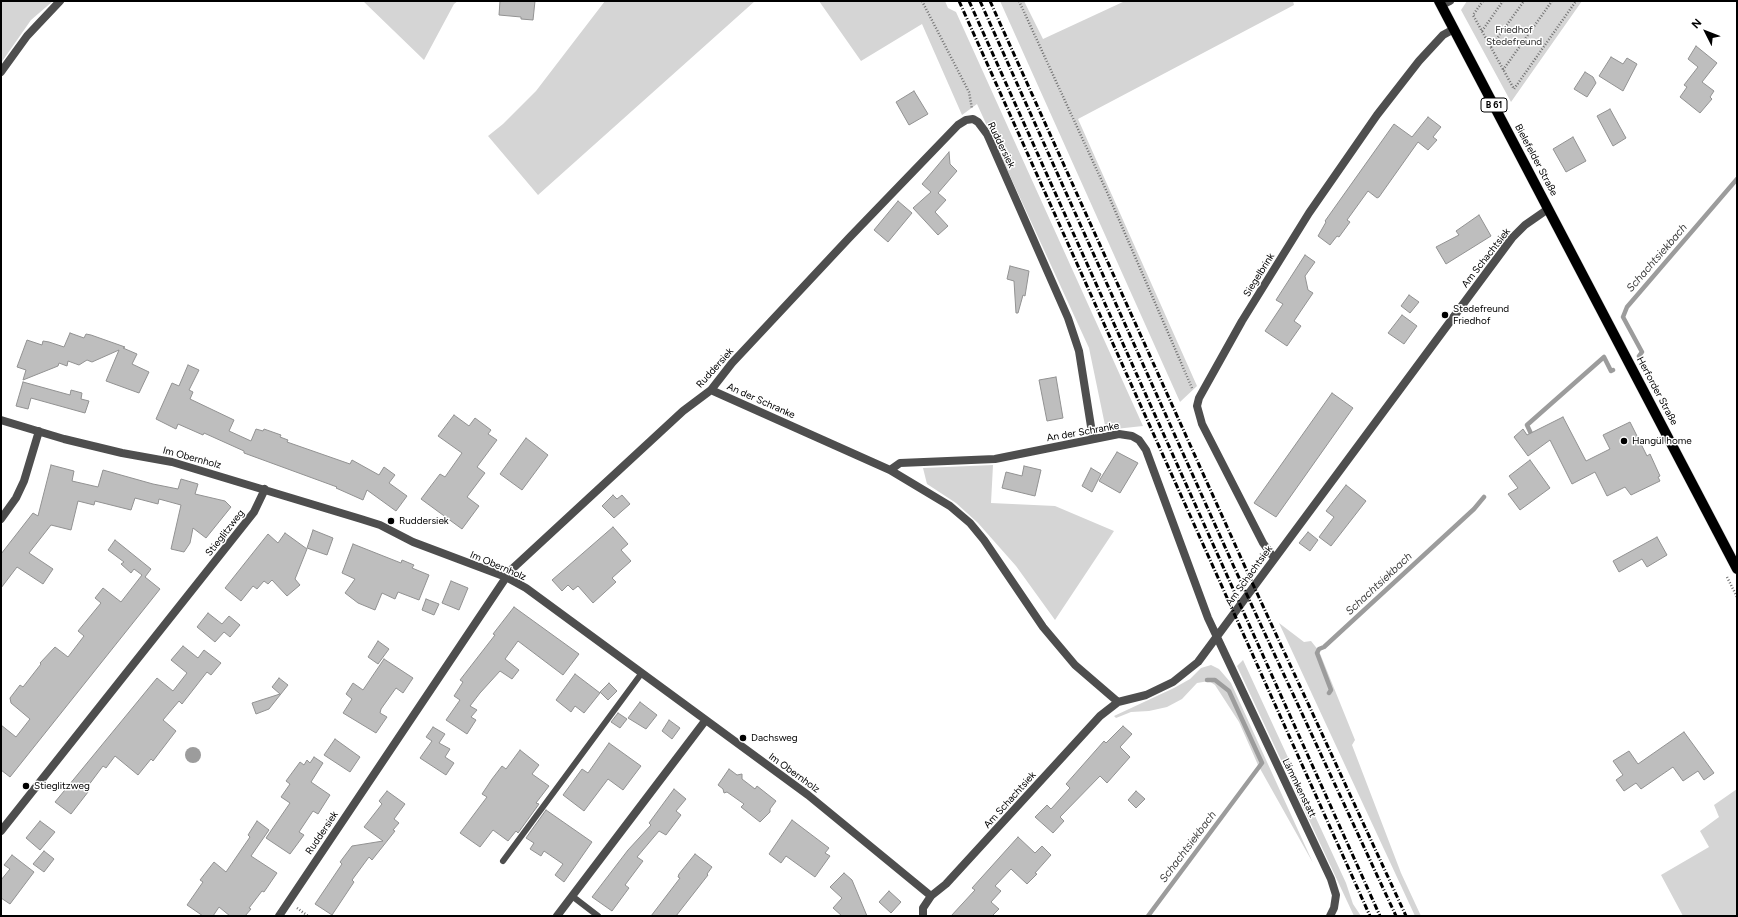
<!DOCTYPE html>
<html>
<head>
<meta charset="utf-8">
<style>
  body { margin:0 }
  #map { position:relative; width:1738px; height:917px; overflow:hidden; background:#fff; font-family:Figtree,sans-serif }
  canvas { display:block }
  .frame { position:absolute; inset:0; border:2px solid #000; pointer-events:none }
  .north { position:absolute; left:1686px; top:12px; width:40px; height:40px; -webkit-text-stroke:3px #fff; paint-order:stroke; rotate:312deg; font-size:11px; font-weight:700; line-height:16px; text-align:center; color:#000 }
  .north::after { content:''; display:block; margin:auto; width:14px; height:18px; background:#000; clip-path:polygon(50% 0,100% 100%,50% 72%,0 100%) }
</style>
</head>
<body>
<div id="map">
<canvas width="1738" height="917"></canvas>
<div class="frame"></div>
<div class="north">N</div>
</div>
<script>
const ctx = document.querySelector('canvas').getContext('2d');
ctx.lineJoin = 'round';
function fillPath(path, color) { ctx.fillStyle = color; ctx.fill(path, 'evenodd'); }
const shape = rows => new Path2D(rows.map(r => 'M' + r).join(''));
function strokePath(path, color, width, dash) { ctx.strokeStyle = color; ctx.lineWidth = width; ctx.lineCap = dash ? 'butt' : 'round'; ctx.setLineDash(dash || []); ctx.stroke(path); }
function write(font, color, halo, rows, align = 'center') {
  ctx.font = font + ' Figtree,sans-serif'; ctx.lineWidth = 3; ctx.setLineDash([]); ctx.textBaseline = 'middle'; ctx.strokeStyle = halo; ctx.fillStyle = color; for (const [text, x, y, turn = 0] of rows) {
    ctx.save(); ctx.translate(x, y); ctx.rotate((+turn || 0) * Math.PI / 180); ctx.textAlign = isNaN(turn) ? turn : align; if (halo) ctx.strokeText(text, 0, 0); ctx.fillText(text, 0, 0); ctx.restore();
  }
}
fillPath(shape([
  [1,1,53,1,31,20,1,63],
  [363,1,458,1,454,4,424,60],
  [605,1,755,1,538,195,488,136,503,124,536,91],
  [819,1,945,1,948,8,956,12,1143,426,1106,430,1089,348,977,104,962,115,922,24,861,61],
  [1000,1,1024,1,1043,39,1125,1,1293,1,1294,5,1078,119,1197,386,1180,402],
  [1467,1,1582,1,1511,102,1461,10],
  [993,465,991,503,1055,506,1114,531,1055,620,1016,566,978,523,956,503,927,484,923,468],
  [1279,623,1304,642,1311,641,1319,651,1355,740,1352,745,1401,873,1421,916,1415,916],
  [1243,660,1346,883,1353,904,1361,916,1354,916,1237,666],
  [1211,665,1219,669,1231,683,1313,863,1258,765,1239,722,1215,685,1209,681,1197,683,1182,699,1167,707,1149,711,1131,712,1116,718,1114,716,1174,688,1190,679,1201,668],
  [1737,789,1737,916,1683,916,1661,875,1709,847,1700,831,1719,817,1714,805]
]), '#d5d5d5');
fillPath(shape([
  '185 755a8 8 0 1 1 16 0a8 8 0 1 1-16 0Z'
]), '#9c9c9c');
strokePath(shape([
  [1639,356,1642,352,1623,317,1627,307,1737,179],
  [1533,438,1527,425,1604,357,1611,371,1613,370],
  [1329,693,1331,690,1317,653,1319,649,1324,647,1474,509,1484,497],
  [1148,916,1262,763,1229,691,1215,680,1207,680]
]), '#9c9c9c', 4.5);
const building = shape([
  [500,1,535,1,533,20,521,19,521,17,499,15,500,1],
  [1696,46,1717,63,1702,82,1714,91,1710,97,1712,99,1700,113,1680,97,1687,87,1684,85,1698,67,1688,59,1696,46],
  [1611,57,1623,64,1627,58,1637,64,1623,91,1599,76,1611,57],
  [1585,72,1593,77,1596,83,1587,97,1574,89,1585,72],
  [914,91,928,114,909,125,896,102,914,91],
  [1610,109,1626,138,1613,146,1597,116,1610,109],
  [1428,117,1441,127,1433,137,1437,140,1428,150,1418,142,1379,197,1377,198,1368,191,1347,220,1350,222,1339,237,1337,236,1330,245,1318,236,1326,222,1325,221,1394,124,1412,137,1428,117],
  [1573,137,1586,161,1566,172,1553,149,1573,137],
  [949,152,950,164,957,171,938,193,946,200,935,212,948,226,938,235,913,208,931,192,922,184,949,152],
  [898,201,912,213,888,242,874,230,898,201],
  [1479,215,1491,236,1446,264,1436,247,1459,235,1456,231,1479,215],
  [1305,255,1315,262,1305,276,1308,290,1313,293,1294,321,1301,326,1287,346,1265,331,1283,304,1276,300,1305,255],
  [1010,266,1029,271,1025,296,1023,295,1018,313,1016,313,1014,281,1007,279,1010,266],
  [1409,295,1419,302,1410,313,1401,306,1409,295],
  [1402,315,1417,326,1404,344,1388,333,1402,315],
  [70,333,84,338,86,334,91,335,125,347,123,348,137,354,132,364,149,372,139,393,106,381,119,350,92,362,87,360,79,365,68,361,67,366,59,363,58,366,23,380,26,370,17,367,27,340,42,345,43,341,49,342,64,347,70,333],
  [188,365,199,370,189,390,193,392,190,399,234,420,229,431,251,441,256,429,263,431,264,429,281,435,280,437,288,440,287,442,350,464,352,460,379,475,384,467,395,475,389,483,407,496,396,511,367,490,363,500,336,488,337,487,244,453,244,451,204,433,203,435,178,424,176,429,156,419,172,383,179,386,188,365],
  [1056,377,1063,418,1047,421,1039,380,1056,377],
  [23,382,70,395,71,390,82,393,81,399,89,401,85,413,31,398,28,409,16,406,23,382],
  [1332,393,1353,408,1276,517,1254,503,1332,393],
  [454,415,469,426,475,418,491,430,488,434,497,440,477,467,485,473,467,497,479,506,462,529,421,499,440,474,445,477,462,453,438,436,454,415],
  [1563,417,1586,461,1610,449,1603,435,1630,422,1647,456,1650,454,1660,476,1658,477,1660,481,1631,495,1625,487,1607,496,1595,472,1572,484,1550,440,1528,456,1514,437,1523,429,1527,435,1563,417],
  [526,438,548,455,522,490,500,474,526,438],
  [1117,452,1138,463,1120,493,1099,481,1117,452],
  [1530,460,1550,488,1520,510,1508,494,1518,488,1509,476,1530,460],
  [51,465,74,471,72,481,98,487,103,470,153,484,178,489,181,479,198,484,195,494,225,501,231,507,206,538,193,528,190,543,184,552,171,549,181,505,159,499,158,504,135,498,131,510,95,501,94,505,78,501,71,530,51,525,29,553,53,569,43,584,17,567,1,588,1,554,33,513,38,516,51,465],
  [1024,466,1041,470,1035,496,1002,488,1006,472,1022,476,1024,466],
  [1091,468,1101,474,1092,492,1082,486,1091,468],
  [1346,485,1366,501,1331,546,1319,537,1334,517,1326,511,1346,485],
  [613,495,617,499,622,495,630,504,614,518,602,506,613,495],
  [613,527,628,544,621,550,631,561,612,578,616,582,593,603,578,586,573,590,568,585,562,591,552,580,613,527],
  [313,530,333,538,327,555,307,548,313,530],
  [1308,532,1318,540,1310,551,1299,543,1308,532],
  [285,533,307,549,295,579,300,585,287,596,272,580,268,584,264,581,257,589,253,586,241,601,225,588,268,534,278,543,285,533],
  [1657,537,1667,555,1647,567,1642,559,1619,572,1613,561,1657,537],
  [115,540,151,569,145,577,160,589,10,777,1,770,1,725,16,737,30,719,11,703,10,698,20,685,23,687,41,664,40,663,55,647,68,657,84,636,78,631,101,603,95,598,103,588,121,602,142,575,134,569,131,573,121,564,124,562,108,550,115,540],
  [353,544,401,563,402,560,414,565,412,568,429,575,419,600,398,592,395,599,382,593,375,610,358,603,345,593,355,579,342,573,353,544],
  [451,581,468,588,459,610,442,603,451,581],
  [426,599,439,604,434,615,422,610,426,599],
  [514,607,579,654,563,675,518,641,505,659,519,670,512,679,500,671,480,693,470,706,477,710,471,717,476,720,467,734,446,720,460,700,454,696,463,682,460,680,495,635,493,634,514,607],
  [208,613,222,624,229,616,240,625,230,637,224,632,215,642,197,627,208,613],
  [378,641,389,649,378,664,368,657,378,641],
  [183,646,198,658,204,650,221,663,211,675,207,672,182,704,179,701,163,720,176,731,153,761,151,759,138,775,115,756,106,768,103,766,85,790,88,792,71,814,55,802,157,678,173,691,187,673,171,660,183,646],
  [384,659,413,678,403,693,396,688,381,709,380,713,387,717,376,733,343,713,352,699,346,694,353,683,363,690,384,659],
  [575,674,600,693,584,713,575,706,571,712,556,700,575,674],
  [279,678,288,685,269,709,256,714,252,703,280,694,272,687,279,678],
  [609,683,617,691,608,700,600,692,609,683],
  [640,702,657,715,646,729,628,718,640,702],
  [618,713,627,719,620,728,611,722,618,713],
  [669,720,680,728,672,739,662,731,669,720],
  [1123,726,1132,734,1120,747,1130,757,1107,783,1100,776,1060,817,1064,821,1053,833,1035,817,1047,805,1051,809,1070,788,1066,784,1104,741,1106,743,1123,726],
  [433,727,445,734,439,743,450,749,445,757,454,763,446,775,420,758,432,741,426,737,433,727],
  [1684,732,1714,773,1704,780,1698,771,1683,781,1673,767,1641,789,1636,783,1624,791,1616,780,1623,775,1613,761,1629,751,1638,764,1684,732],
  [335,739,360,757,350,772,324,755,335,739],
  [609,743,641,766,623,790,608,779,584,811,563,795,582,769,588,773,609,743],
  [520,750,539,765,532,774,549,786,536,803,539,804,518,833,516,831,508,841,493,830,480,847,460,833,487,797,482,794,492,779,502,766,506,769,520,750],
  [314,757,323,763,311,782,330,795,318,814,313,811,299,832,304,835,290,854,266,838,290,803,281,797,290,784,286,781,300,762,304,765,307,760,310,763,314,757],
  [729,769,737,775,742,774,742,779,755,789,757,786,776,801,770,809,770,812,760,822,741,807,744,804,727,792,724,793,723,789,718,785,729,769],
  [674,789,686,799,676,811,681,815,666,835,659,831,637,857,643,861,625,885,629,888,612,911,592,897,628,850,651,825,649,823,674,789],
  [387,791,405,804,394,819,399,823,393,830,395,831,372,860,369,857,352,880,354,882,332,915,315,904,342,864,340,862,352,846,383,841,364,827,382,804,379,801,387,791],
  [1136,791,1145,799,1136,808,1128,800,1136,791],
  [546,810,592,842,564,882,555,875,563,864,544,851,541,856,530,849,534,843,526,838,546,810],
  [792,820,829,848,825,853,830,856,815,877,786,856,781,863,769,854,792,820],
  [40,821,55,832,40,850,26,838,40,821],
  [257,821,269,830,251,856,277,873,264,892,262,891,249,908,251,909,245,916,230,916,219,907,213,916,203,916,187,905,203,882,200,880,214,862,226,872,250,837,248,835,257,821],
  [1018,837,1035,853,1042,846,1051,855,1035,873,1037,874,1027,884,1011,869,995,886,1001,891,991,902,999,909,992,916,951,916,975,890,972,888,1018,837],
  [44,851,54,859,44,872,33,864,44,851],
  [695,854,712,867,707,874,708,875,676,916,651,916,680,878,678,877,679,874,695,854],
  [12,855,34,872,10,904,1,898,1,880,10,869,4,865,12,855],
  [844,873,852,880,867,916,842,916,833,908,842,898,830,887,844,873],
  [889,891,901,902,891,913,879,902,889,891]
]);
fillPath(building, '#bebebe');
strokePath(building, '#929292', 1);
const primary = shape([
  [1439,1,1737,569]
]);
strokePath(primary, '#dbdbdb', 11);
strokePath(shape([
  [922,1,969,92,972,109],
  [1019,1,1107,192,1192,388],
  [1483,1,1473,15,1514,89,1576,1],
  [1482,31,1503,1],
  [1491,47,1524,1],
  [1503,70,1552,1],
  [1727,577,1737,597],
  [297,908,308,916]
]), '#707070', 2.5, [1, 2]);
strokePath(shape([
  [503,861,641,674],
  [572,896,598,916]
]), '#4e4e4e', 6);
strokePath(shape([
  [1442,5,1450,1],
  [1,72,27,36,60,1],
  [711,390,890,470,950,506,970,523,984,540,1043,627,1075,665,1118,702],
  [1,420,64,439,122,453,172,462,361,519,380,525,413,542,506,577,526,588,808,795,931,896],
  [890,470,900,463,995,459,1119,434,1132,436,1139,440,1146,450,1208,618,1331,879,1336,895,1334,908,1330,916],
  [1,519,16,498,24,481,39,431],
  [1274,558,1263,543,1202,424,1197,406,1199,398,1242,321,1309,213,1377,115,1419,61,1443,35,1454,29],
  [1,831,254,512,265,489],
  [279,916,511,570,683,411,711,390,732,363,849,238,958,125,966,120,973,119,978,122,987,134,1068,318,1079,351,1093,439],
  [557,916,705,721],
  [923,916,923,908,931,896,946,884,1100,716,1118,702,1146,695,1173,682,1198,662,1512,238,1525,225,1548,209]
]), '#4e4e4e', 8);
strokePath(primary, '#000', 10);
strokePath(shape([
  [959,1,1370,916],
  [969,1,1380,916],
  [980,1,1234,567,1396,916],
  [990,1,1251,580,1406,916]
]), '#000', 3, [6, 2, 1, 2]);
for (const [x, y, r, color] of [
  [1445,315,4,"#000"],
  [1624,441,4,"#000"],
  [391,521,4,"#000"],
  [743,738,4,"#000"],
  [26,786,4,"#000"]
]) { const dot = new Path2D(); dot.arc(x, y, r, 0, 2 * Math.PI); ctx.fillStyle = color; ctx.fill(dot); strokePath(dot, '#fff', 1.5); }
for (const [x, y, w] of [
  [1494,105,26]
]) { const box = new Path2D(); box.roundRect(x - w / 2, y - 7, w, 14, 3); ctx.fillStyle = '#fff'; ctx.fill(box); strokePath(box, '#000', 1); }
write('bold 9px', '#000', null, [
  ["B 61",1494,105]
]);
write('10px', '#2c2c2c', '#fff', [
  ["Friedhof",1514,30],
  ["Stedefreund",1514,42]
]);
write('10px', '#000', '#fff', [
  ["Ruddersiek",1001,145,64],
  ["Bielefelder Straße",1536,160,62],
  ["Am Schachtsiek",1486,258,-52],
  ["Siegelbrink",1259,275,-58],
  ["Ruddersiek",715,368,-48],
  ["Herforder Straße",1657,391,62],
  ["An der Schranke",761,401,24],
  ["An der Schranke",1083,432,-10],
  ["Im Obernholz",192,458,15],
  ["Stieglitzweg",225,533,-52],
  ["Im Obernholz",498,566,23],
  ["Am Schachtsiek",1249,576,-54],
  ["Im Obernholz",794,773,36],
  ["Lämmkenstatt",1299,788,64],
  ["Am Schachtsiek",1010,800,-48],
  ["Ruddersiek",322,833,-56]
]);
write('10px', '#000', '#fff', [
  ["Stedefreund",1453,309],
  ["Friedhof",1453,321],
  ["Hangül home",1632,441],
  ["Ruddersiek",399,521],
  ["Dachsweg",751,738],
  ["Stieglitzweg",34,786]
], 'left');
write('italic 11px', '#3d3d3d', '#fff', [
  ["Schachtsiekbach",1657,258,-49],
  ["Schachtsiekbach",1379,584,-43],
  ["Schachtsiekbach",1188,847,-53]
]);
</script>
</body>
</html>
